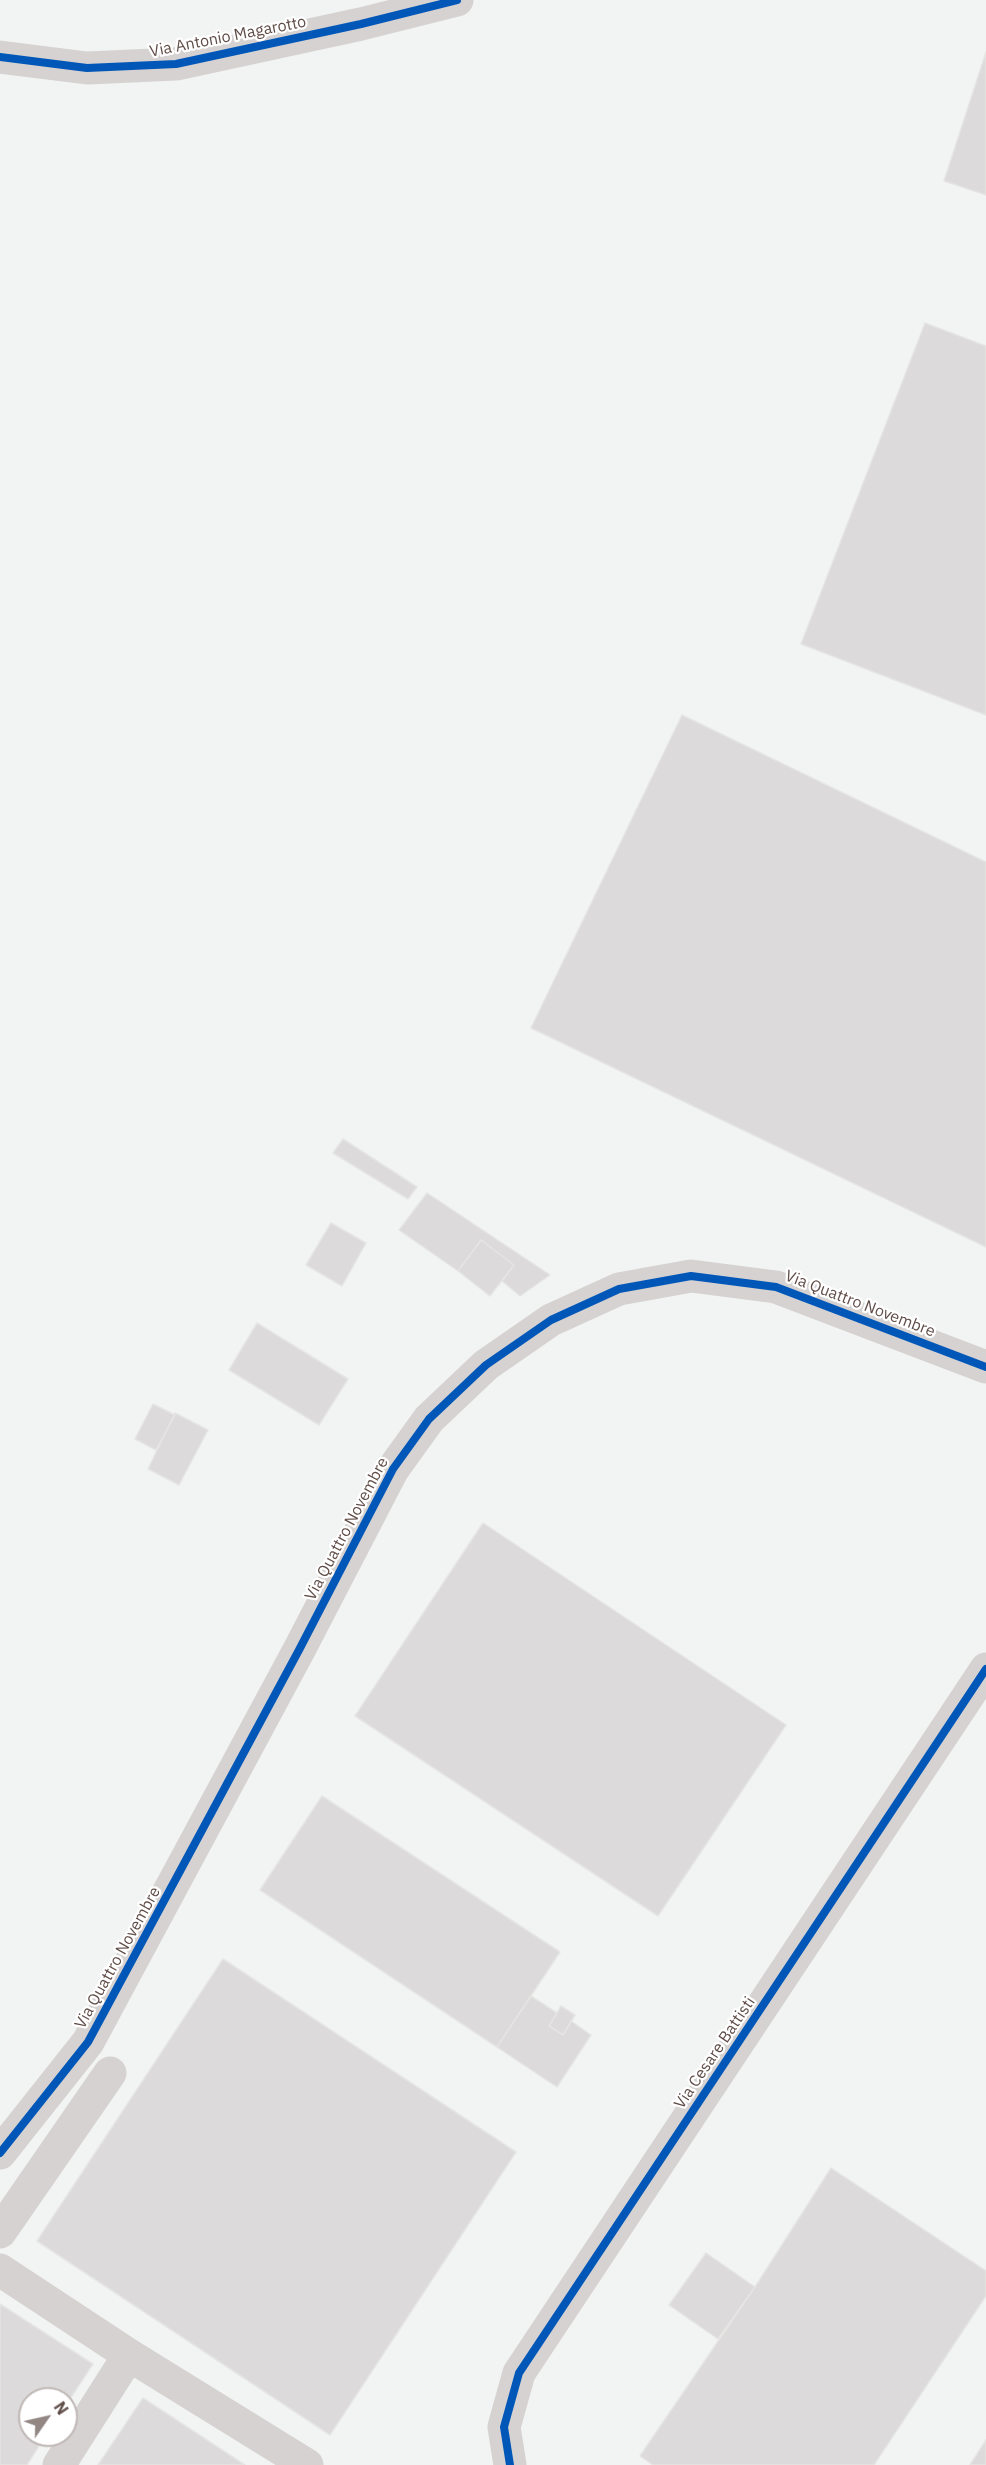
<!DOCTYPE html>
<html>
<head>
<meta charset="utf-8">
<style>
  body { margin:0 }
  #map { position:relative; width:986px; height:2465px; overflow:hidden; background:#f2f3f3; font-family:"IBM Plex Sans",sans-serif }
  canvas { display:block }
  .north { position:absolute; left:18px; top:2387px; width:60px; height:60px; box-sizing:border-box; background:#fff; border:2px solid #bfb8b6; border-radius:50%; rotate:56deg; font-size:16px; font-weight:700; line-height:24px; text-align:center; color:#604d48 }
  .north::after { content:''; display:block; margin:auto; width:21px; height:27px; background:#938784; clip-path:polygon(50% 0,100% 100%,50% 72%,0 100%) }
</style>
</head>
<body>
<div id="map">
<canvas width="986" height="2465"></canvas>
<div class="north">N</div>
</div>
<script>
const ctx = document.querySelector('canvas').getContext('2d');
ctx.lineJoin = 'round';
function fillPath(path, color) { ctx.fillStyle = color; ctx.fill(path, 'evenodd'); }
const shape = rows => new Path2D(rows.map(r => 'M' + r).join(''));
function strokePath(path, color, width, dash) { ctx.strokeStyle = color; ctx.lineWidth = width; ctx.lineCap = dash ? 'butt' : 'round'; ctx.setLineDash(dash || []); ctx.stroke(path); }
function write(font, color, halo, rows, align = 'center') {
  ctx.font = font + ' "IBM Plex Sans",sans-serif'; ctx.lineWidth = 4.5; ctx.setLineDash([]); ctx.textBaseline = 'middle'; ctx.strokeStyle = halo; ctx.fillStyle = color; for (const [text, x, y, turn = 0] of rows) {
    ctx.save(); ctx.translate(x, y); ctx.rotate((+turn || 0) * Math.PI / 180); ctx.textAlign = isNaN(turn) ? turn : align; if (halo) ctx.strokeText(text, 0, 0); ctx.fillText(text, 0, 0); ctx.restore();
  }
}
const building = shape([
  [986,52,986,195,944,181,986,52],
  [925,323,986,346,986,715,801,644,925,323],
  [682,715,986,862,986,1247,531,1028,682,715],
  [343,1139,417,1187,408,1199,333,1153,343,1139],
  [427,1193,550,1275,520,1296,502,1281,514,1265,481,1240,458,1271,399,1230,427,1193],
  [331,1223,366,1243,342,1286,306,1265,331,1223],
  [481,1240,514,1265,490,1296,458,1271,481,1240],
  [257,1323,348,1379,319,1425,229,1370,257,1323],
  [153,1404,175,1415,156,1450,135,1439,153,1404],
  [175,1413,208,1430,179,1485,148,1469,175,1413],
  [483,1523,786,1725,658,1916,355,1716,483,1523],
  [322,1796,560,1952,497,2047,260,1890,322,1796],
  [223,1959,516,2152,330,2435,37,2241,223,1959],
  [531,1996,557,2013,549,2026,563,2035,571,2021,591,2035,557,2087,497,2047,531,1996],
  [561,2006,575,2015,563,2035,549,2026,561,2006],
  [831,2168,986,2271,986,2296,874,2465,653,2465,640,2456,755,2287,831,2168],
  [706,2253,755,2287,718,2339,669,2305,706,2253],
  [0,2304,93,2364,66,2405,66,2399,30,2399,30,2435,46,2435,27,2465,0,2465,0,2304],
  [143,2398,245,2465,98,2465,143,2398],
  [986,2440,986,2465,970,2465,986,2440]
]);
fillPath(building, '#dcdada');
strokePath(building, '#e5e5e4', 1.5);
strokePath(shape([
  [0,57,87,68,176,64,361,24,457,0],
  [0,2153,88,2042,299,1650,393,1469,429,1419,486,1365,551,1320,619,1289,691,1276,776,1287,986,1367],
  [0,2232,110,2073],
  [0,2270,129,2355,307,2465],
  [59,2465,129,2355],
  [510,2465,504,2427,519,2373,986,1669]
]), '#d5d2d1', 33);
strokePath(shape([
  [0,57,87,68,176,64,361,24,457,0],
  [0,2153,88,2042,299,1650,393,1469,429,1419,486,1365,551,1320,619,1289,691,1276,776,1287,986,1367],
  [510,2465,504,2427,519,2373,986,1669]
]), '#0057b8', 8);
write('16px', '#604d48', '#fff', [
  ["Via Antonio Magarotto",228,37,-11],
  ["Via Quattro Novembre",860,1304,21],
  ["Via Quattro Novembre",347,1529,-62],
  ["Via Quattro Novembre",118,1958,-61],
  ["Via Cesare Battisti",715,2053,-56]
]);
</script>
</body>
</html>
